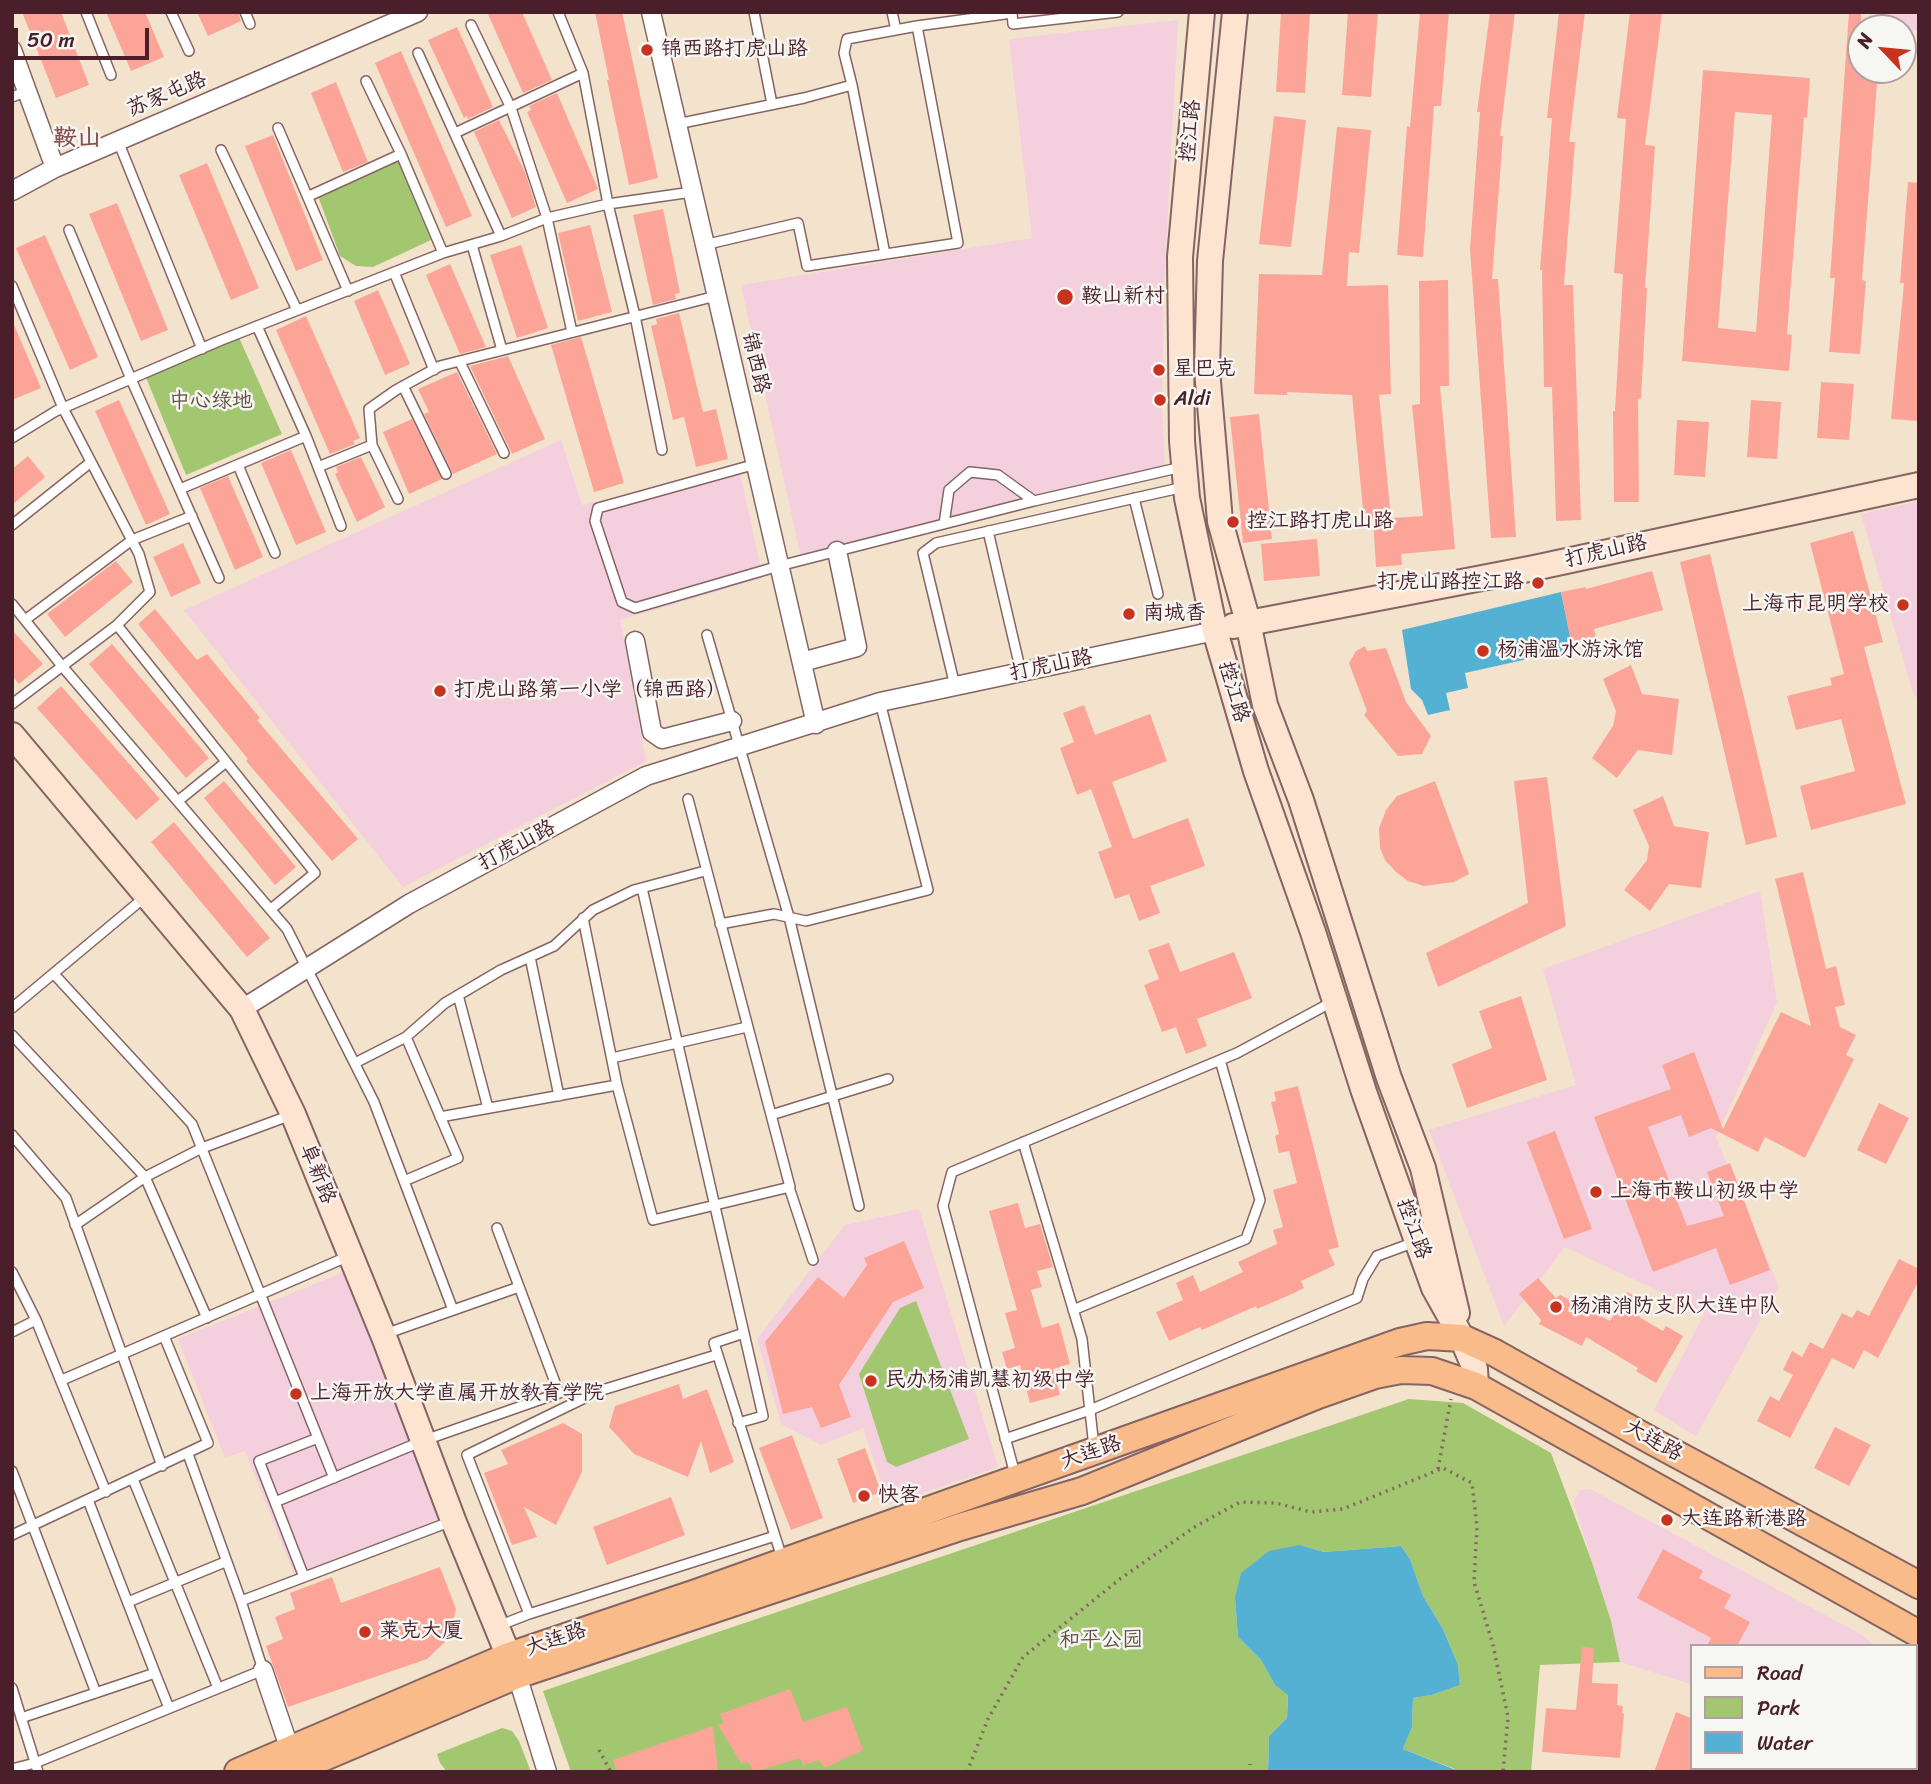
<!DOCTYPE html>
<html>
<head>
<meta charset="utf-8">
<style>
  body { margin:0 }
  #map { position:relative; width:1931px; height:1784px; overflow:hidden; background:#f3e3cc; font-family:Sriracha,sans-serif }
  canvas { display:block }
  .frame { position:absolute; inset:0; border:14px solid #4a1f2b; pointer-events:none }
  .legend { position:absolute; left:1690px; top:1644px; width:228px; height:126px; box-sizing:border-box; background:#f6f6f2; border:2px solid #b1a0a2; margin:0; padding:9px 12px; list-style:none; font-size:21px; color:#4a1f2b }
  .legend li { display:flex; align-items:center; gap:14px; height:35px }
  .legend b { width:35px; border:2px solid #b1a0a2 }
  .north { position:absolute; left:1847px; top:14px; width:70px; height:70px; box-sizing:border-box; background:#f6f6f2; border:2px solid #b1a0a2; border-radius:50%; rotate:296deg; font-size:19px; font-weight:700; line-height:28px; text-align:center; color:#4a1f2b }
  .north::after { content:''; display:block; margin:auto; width:24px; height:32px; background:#c8321e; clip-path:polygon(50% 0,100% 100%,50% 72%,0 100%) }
  .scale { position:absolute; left:14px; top:28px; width:135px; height:32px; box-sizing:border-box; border:4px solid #4a1f2b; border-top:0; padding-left:9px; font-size:21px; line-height:24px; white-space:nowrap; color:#4a1f2b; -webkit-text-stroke:5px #f6f6f2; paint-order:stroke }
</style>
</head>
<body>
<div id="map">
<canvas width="1931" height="1784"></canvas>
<div class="frame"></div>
<ul class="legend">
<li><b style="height:9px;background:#fabb8b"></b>Road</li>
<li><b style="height:19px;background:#a3c770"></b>Park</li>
<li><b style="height:19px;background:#55b1d3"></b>Water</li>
</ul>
<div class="north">N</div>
<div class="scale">50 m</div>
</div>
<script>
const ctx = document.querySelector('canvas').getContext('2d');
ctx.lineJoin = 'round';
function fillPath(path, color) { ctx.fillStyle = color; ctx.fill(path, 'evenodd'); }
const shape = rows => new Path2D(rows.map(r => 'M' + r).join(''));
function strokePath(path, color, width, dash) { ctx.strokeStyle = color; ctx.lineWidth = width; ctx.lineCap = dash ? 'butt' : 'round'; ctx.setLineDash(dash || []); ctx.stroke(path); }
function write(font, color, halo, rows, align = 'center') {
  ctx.font = font + ' Sriracha,"LXGW WenKai TC",sans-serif'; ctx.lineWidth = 5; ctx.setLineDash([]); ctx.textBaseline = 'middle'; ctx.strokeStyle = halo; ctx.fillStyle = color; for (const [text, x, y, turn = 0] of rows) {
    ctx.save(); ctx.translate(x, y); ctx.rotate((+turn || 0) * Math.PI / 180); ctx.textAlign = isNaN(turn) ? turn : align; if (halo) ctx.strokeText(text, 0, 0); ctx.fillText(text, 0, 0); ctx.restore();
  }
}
fillPath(shape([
  [1887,12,1919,12,1919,31,1886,28],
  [1178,20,1164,287,1162,409,1165,469,801,558,741,285,1032,238,1009,39],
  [561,440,582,505,740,473,763,578,620,620,646,761,403,887,184,610],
  [1919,501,1919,696,1914,697,1861,514],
  [1760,891,1777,1002,1716,1138,1779,1287,1696,1436,1654,1410,1705,1313,1565,1247,1504,1326,1429,1130,1576,1085,1543,969],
  [919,1209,998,1467,889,1505,863,1428,821,1445,781,1424,757,1339,845,1225],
  [344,1272,441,1518,295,1577,245,1451,225,1458,178,1339],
  [1590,1489,1864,1636,1875,1646,1691,1646,1691,1684,1620,1662,1611,1621,1574,1504,1575,1498,1581,1490]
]), '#f4cfdd');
fillPath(shape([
  [398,161,431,240,373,267,356,266,340,256,318,196],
  [237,333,282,434,186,475,145,375],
  [916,1301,969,1439,896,1467,887,1462,859,1374,900,1308],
  [1409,1399,1463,1403,1551,1453,1592,1562,1611,1621,1620,1662,1540,1665,1531,1772,1455,1772,1455,1769,1403,1749,1412,1727,1413,1698,1432,1695,1460,1685,1458,1665,1443,1629,1423,1596,1410,1559,1401,1546,1324,1552,1300,1545,1235,1598,1238,1637,1261,1660,1275,1685,1288,1694,1287,1718,1269,1736,1268,1772,571,1772,543,1691],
  [502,1728,512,1731,519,1741,531,1772,447,1772,440,1763,437,1754]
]), '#a3c770');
fillPath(shape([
  [1561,592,1573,649,1465,673,1468,688,1446,693,1450,710,1428,715,1422,700,1411,689,1402,630],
  [1300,1545,1324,1552,1401,1546,1410,1559,1423,1596,1443,1629,1458,1665,1460,1685,1432,1695,1413,1698,1412,1727,1403,1749,1456,1770,1455,1772,1268,1772,1269,1736,1287,1718,1288,1695,1275,1685,1261,1660,1238,1637,1235,1598,1241,1573,1269,1551]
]), '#55b1d3');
fillPath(shape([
  [22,12,61,12,89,85,56,98],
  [106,12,145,12,164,57,131,71],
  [197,12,238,12,241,21,208,36],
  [487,12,522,12,552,80,523,93],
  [595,12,622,12,658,178,629,185,607,80,609,80],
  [1281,12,1310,12,1305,93,1276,92],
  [1348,12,1378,12,1371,97,1342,95],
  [1420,12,1449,12,1441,106,1434,106,1423,257,1397,255,1407,126,1410,127],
  [1490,12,1515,12,1500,136,1503,136,1492,279,1498,279,1516,537,1491,538,1470,249,1480,112,1477,112],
  [1559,12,1585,12,1569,142,1575,142,1564,285,1573,285,1581,520,1556,521,1552,387,1544,387,1542,270,1540,270,1552,118,1547,118],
  [1630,12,1662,12,1645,145,1655,146,1645,288,1647,288,1641,399,1638,399,1639,502,1614,502,1613,411,1615,411,1623,274,1614,273,1626,119,1617,118],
  [1849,12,1861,12,1861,70,1878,70,1862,280,1866,281,1860,354,1829,352,1835,278,1830,278],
  [457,27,493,107,468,119,467,116,464,118,428,40],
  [401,51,472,216,446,227,375,63],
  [1703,70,1810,78,1807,118,1804,117,1787,334,1792,335,1789,371,1682,361],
  [1735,112,1772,115,1756,332,1718,328],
  [336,82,368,162,343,172,311,93],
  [557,93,598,189,567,203,527,112,531,110,529,106],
  [1274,116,1306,120,1291,247,1259,244],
  [499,120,525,172,536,207,512,218,474,132],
  [1337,127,1371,130,1359,253,1349,252,1347,286,1388,285,1391,394,1379,395,1391,518,1423,516,1412,405,1420,404,1419,281,1448,280,1449,386,1440,386,1455,549,1401,554,1402,565,1376,567,1373,519,1364,520,1352,395,1287,392,1287,395,1254,394,1259,274,1322,275],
  [273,135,323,260,296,271,245,146],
  [207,163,259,288,231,300,179,175],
  [1908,182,1919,183,1919,421,1891,419,1904,283,1900,283],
  [117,203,168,330,141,341,89,214],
  [663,209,680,293,675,294,676,299,653,305,633,215],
  [590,225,612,312,578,321,558,233],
  [45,235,98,357,70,370,16,248],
  [521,245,548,328,517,338,490,255],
  [450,264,486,347,460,354,426,275],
  [378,290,410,364,385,375,354,301],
  [679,313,703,412,716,409,728,459,696,467,684,417,673,420,651,326,657,324,656,319],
  [306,316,360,438,353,441,355,444,330,454,276,330],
  [12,320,41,388,12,400],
  [581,337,624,483,594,492,551,345],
  [508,356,545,439,512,454,470,366],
  [457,372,497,454,453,474,424,414,429,412,418,389],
  [1821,382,1854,384,1849,440,1817,438],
  [119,400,170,514,146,525,95,411],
  [1751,400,1781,402,1777,459,1747,457],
  [1259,414,1272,539,1243,543,1230,417],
  [412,419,442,479,409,494,383,432],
  [1677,420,1709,422,1705,477,1674,475],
  [291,450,326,532,296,545,261,463],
  [28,456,45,477,12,505,12,469],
  [361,457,385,507,357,522,335,474,338,472,336,467],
  [228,476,263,557,235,570,200,488],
  [1853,531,1883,642,1864,647,1906,804,1811,830,1800,786,1855,771,1841,719,1796,730,1787,696,1832,685,1830,678,1844,674,1810,543],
  [1317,539,1320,576,1264,581,1261,544],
  [183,543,201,583,171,597,153,557],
  [1710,554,1777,837,1746,845,1680,562],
  [116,561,133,582,65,637,47,614],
  [1652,571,1663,610,1594,629,1596,637,1571,642,1561,592,1586,587,1586,589],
  [155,609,197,660,207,654,260,718,257,720,358,839,332,861,246,761,248,759,138,624],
  [12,630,43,664,19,684,12,676],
  [112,644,209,758,186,778,89,664],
  [1365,646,1367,651,1386,648,1406,702,1431,736,1422,754,1398,756,1364,715,1367,711,1349,663,1356,651],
  [1631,665,1642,694,1679,699,1672,755,1638,750,1617,778,1592,758,1613,726,1616,711,1603,679],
  [61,686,160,799,136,820,37,708],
  [1084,705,1095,735,1150,714,1167,761,1112,782,1118,798,1133,839,1188,818,1205,866,1150,886,1160,913,1139,921,1129,894,1115,899,1098,852,1112,847,1091,789,1077,795,1060,748,1074,742,1063,713],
  [1547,777,1566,926,1438,987,1426,953,1528,903,1514,781],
  [224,781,296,867,275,885,204,798],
  [1435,781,1469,874,1454,882,1424,886,1408,881,1396,872,1385,860,1380,848,1379,828,1386,810,1397,796],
  [1663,796,1674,826,1709,832,1701,888,1669,884,1650,911,1624,890,1647,860,1649,846,1633,810],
  [174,822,270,938,247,957,151,842],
  [1803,872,1826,969,1836,966,1845,1005,1835,1007,1840,1027,1856,1035,1846,1055,1854,1059,1805,1158,1765,1137,1758,1152,1711,1128,1689,1137,1681,1115,1648,1127,1687,1226,1724,1216,1707,1172,1730,1163,1770,1270,1730,1285,1716,1248,1653,1272,1594,1117,1671,1089,1662,1065,1694,1052,1723,1129,1781,1012,1811,1026,1775,879],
  [1169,943,1180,972,1234,952,1252,998,1197,1019,1207,1046,1186,1054,1176,1027,1162,1032,1144,985,1159,979,1148,950],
  [1521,996,1547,1080,1467,1108,1452,1064,1492,1048,1479,1011],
  [1298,1086,1339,1247,1328,1250,1335,1265,1301,1281,1304,1288,1292,1294,1257,1309,1256,1306,1202,1330,1200,1327,1169,1341,1156,1312,1183,1300,1176,1283,1193,1275,1200,1292,1243,1272,1238,1262,1277,1244,1273,1230,1283,1227,1273,1190,1297,1183,1289,1151,1279,1153,1275,1136,1279,1134,1271,1102,1276,1101,1274,1092],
  [1879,1103,1909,1118,1886,1164,1857,1150],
  [1555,1131,1592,1229,1564,1239,1527,1142],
  [1018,1203,1025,1228,1040,1224,1053,1267,1037,1271,1042,1287,1031,1290,1042,1328,1059,1323,1070,1364,1053,1369,1060,1395,1030,1403,1020,1365,1007,1369,1002,1352,1015,1348,1005,1313,1017,1310,989,1211],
  [904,1241,924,1288,893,1302,839,1385,851,1417,821,1428,812,1407,783,1414,765,1342,818,1277,844,1298,867,1265,864,1258],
  [1899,1259,1919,1269,1919,1280,1878,1358,1864,1350,1854,1369,1832,1358,1790,1438,1757,1421,1770,1396,1779,1401,1793,1375,1783,1370,1792,1351,1802,1357,1810,1342,1823,1349,1842,1313,1852,1318,1857,1310,1869,1316],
  [1538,1278,1556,1298,1560,1295,1610,1321,1627,1292,1646,1303,1639,1317,1663,1331,1666,1326,1683,1336,1656,1383,1636,1371,1638,1368,1586,1337,1582,1346,1539,1324,1541,1320,1519,1294],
  [679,1384,683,1399,707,1389,734,1462,710,1473,701,1441,688,1477,634,1454,609,1427,615,1406],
  [563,1423,582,1434,582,1472,556,1525,524,1507,537,1537,512,1545,484,1473,508,1464,501,1450],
  [1835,1427,1871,1445,1849,1486,1814,1468],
  [792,1435,823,1518,791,1530,759,1448],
  [865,1448,881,1492,853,1503,837,1459],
  [671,1497,685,1535,607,1565,593,1527],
  [1663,1549,1703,1571,1699,1578,1731,1595,1724,1608,1750,1622,1737,1646,1707,1646,1711,1638,1637,1598],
  [440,1567,456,1609,452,1626,445,1642,427,1659,288,1707,266,1646,283,1639,275,1617,295,1609,290,1593,332,1577,341,1603],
  [1582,1647,1594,1648,1592,1683,1618,1684,1617,1705,1623,1706,1622,1713,1624,1714,1620,1758,1542,1752,1546,1708,1576,1710],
  [790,1689,803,1722,847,1707,863,1750,825,1768,819,1760,803,1765,800,1758,754,1772,748,1762,741,1763,718,1725,724,1723,720,1714],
  [1676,1712,1691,1718,1691,1772,1654,1772],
  [713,1726,718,1772,617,1772,613,1760]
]), '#fda499');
const lane = shape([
  [86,12,111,75],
  [171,12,189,51],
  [245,12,250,24],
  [558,12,583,73,608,204,635,316,662,450],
  [754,12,772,104],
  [892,12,896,30],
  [471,25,511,108,547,218,572,332],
  [418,53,501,236],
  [366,81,401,154,443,253],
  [852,85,885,254],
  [12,97,27,91],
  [677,124,804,98,852,85,844,53,847,39,917,26,1012,13,1013,24,1118,12],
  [278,128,348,291],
  [455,133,583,73],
  [118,141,202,349],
  [221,150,297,310],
  [309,196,401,154],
  [69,230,131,379,219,578],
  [472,245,502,350],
  [704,245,798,223,807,266,958,243,917,26],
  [394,272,434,370],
  [12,286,63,408,139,554,150,592,117,625,12,704],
  [257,326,306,436,341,526],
  [460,362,504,453],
  [403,386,446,474],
  [12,438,56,411,219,341,443,253,501,236,547,218,608,204,692,192],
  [372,445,398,499],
  [756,464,598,508,595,521,622,602,635,608,779,566,1034,501,1182,467],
  [238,465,275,553],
  [318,467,372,445,369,409,396,390,440,366,716,296],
  [180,489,306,436],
  [1134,498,1158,594],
  [944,524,949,490,970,472,998,475,1034,501],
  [12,525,91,462],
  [988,531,1021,672],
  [12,604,62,666,287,929,374,1102,453,1310],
  [25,620,132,540,192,516],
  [117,625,315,873,271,909],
  [707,635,789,917,859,1206],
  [955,686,923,553,936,543,1184,487],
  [178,801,226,762],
  [642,888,763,1416,738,1423],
  [720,924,774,914,806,921,928,890,880,702],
  [530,957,559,1096],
  [54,974,192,1124,334,1478],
  [458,995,488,1108],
  [12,1008,145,897],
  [12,1035,145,1177,207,1318],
  [612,1058,747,1027],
  [355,1063,406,1037,445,1003,501,970,554,946,593,910,634,890,705,871],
  [617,1085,653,1220,790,1187,688,799],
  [771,1115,888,1079],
  [440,1117,617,1085,583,918],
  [12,1135,66,1198,162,1466],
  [1023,1142,1082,1339,1094,1447],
  [404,1181,458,1158,406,1037],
  [789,1187,813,1260],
  [75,1225,145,1177,202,1148,291,1115],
  [12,1272,36,1320,106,1492],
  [1073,1310,1246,1239,1260,1200,1220,1060],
  [12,1332,36,1320],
  [744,1333,714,1343,782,1558],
  [385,1334,519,1287],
  [62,1380,349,1256],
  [1005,1439,1090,1410,1357,1298,1363,1279,1377,1256,1415,1242],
  [12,1471,96,1693],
  [1016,1478,943,1206,952,1172,1237,1053,1334,1001],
  [133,1479,218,1688],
  [275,1502,425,1440,559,1393,497,1228],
  [12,1535,208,1443,164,1336],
  [304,1577,259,1461,318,1438],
  [241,1601,452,1521],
  [128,1602,225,1562],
  [529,1614,467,1455,599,1391,716,1355],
  [498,1626,529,1614,775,1536],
  [155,1673,169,1708],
  [12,1688,38,1772],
  [21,1718,155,1673,88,1500],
  [12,1769,35,1763,263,1670,241,1601,188,1454]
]);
const street = shape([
  [651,12,816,724],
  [12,50,55,168],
  [12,191,55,168,418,12],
  [635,641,652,732,662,739,732,721],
  [802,662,857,647,837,551],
  [242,1009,409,904,646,776,880,702,1215,631],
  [263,1670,290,1750],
  [517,1675,547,1772]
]);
const secondary = shape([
  [1202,12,1180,257,1182,441,1187,498,1215,631,1256,771,1313,932,1364,1092,1417,1241,1434,1288,1462,1338,1475,1369,1476,1386],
  [1235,12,1210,261,1207,370,1220,521,1248,622,1265,705,1301,800,1389,1078,1423,1168,1457,1313],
  [1233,626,1534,568,1919,485],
  [12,735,242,1009,293,1114,386,1342,453,1520,516,1674],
  [1915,1739,1919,1725],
  [1906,1772,1907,1768]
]);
const primary = shape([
  [238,1772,509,1656,696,1593,1400,1342,1427,1336,1462,1338,1495,1353,1652,1441,1919,1585],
  [289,1772,517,1675,960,1527,1082,1491,1318,1395,1375,1375,1401,1370,1432,1371,1476,1386,1919,1634]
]);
strokePath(lane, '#856463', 12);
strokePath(street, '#856463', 21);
strokePath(secondary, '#856463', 28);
strokePath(primary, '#856463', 30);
strokePath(shape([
  [1438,1469,1451,1399],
  [599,1750,611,1772],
  [967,1772,988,1719,1023,1657,1120,1579,1196,1526,1240,1502,1276,1503,1311,1512,1343,1509,1443,1468,1472,1483,1477,1527,1474,1582,1493,1645,1508,1717,1503,1772],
  [1250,1772,1250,1764]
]), '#856463', 3.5, [2, 5]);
strokePath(lane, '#fff', 9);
strokePath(street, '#fff', 18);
strokePath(secondary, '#fde4d1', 24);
strokePath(primary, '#fabb8b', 26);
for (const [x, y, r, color] of [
  [647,50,7,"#c8321e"],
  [1065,297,9,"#c8321e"],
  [1159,370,7,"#c8321e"],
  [1160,400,7,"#c8321e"],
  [1233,522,7,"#c8321e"],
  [1538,583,7,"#c8321e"],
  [1903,605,7,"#c8321e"],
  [1129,614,7,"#c8321e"],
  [1483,651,7,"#c8321e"],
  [440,691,7,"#c8321e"],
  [1596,1192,7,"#c8321e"],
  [1556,1307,7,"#c8321e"],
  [871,1381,7,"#c8321e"],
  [296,1394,7,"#c8321e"],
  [864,1496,7,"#c8321e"],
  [1667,1520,7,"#c8321e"],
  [365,1632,7,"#c8321e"]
]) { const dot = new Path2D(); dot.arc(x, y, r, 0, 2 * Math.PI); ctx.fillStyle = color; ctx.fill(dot); strokePath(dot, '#f6f6f2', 2.5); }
write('21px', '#4a1f2b', '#f6f6f2', [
  ["锦西路打虎山路",661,50],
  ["鞍山新村",1081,297],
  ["星巴克",1173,370],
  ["Aldi",1174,400],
  ["控江路打虎山路",1247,522],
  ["打虎山路控江路",1524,583,"right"],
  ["上海市昆明学校",1889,605,"right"],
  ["南城香",1143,614],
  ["杨浦温水游泳馆",1497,651],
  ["打虎山路第一小学（锦西路）",454,691],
  ["上海市鞍山初级中学",1610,1192],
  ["杨浦消防支队大连中队",1570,1307],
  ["民办杨浦凯慧初级中学",885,1381],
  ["上海开放大学直属开放教育学院",310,1394],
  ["快客",878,1496],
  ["大连路新港路",1681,1520],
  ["莱克大厦",379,1632]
], 'left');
write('21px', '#4a1f2b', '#f6f6f2', [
  ["苏家屯路",167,95,-23],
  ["控江路",1191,131,-85],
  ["锦西路",755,363,77],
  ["打虎山路",1606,552,-13],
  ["打虎山路",1051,666,-12],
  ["控江路",1233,692,74],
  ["打虎山路",517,846,-28],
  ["阜新路",317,1174,68],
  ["控江路",1413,1229,70],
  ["大连路",1653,1441,29],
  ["大连路",1091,1453,-19],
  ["大连路",556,1640,-19]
]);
write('21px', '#655140', '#f6f6f2', [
  ["中心绿地",211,402],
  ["和平公园",1101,1641]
]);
write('bold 24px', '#894e52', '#f6f6f2', [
  ["鞍山",77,139]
]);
</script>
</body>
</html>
